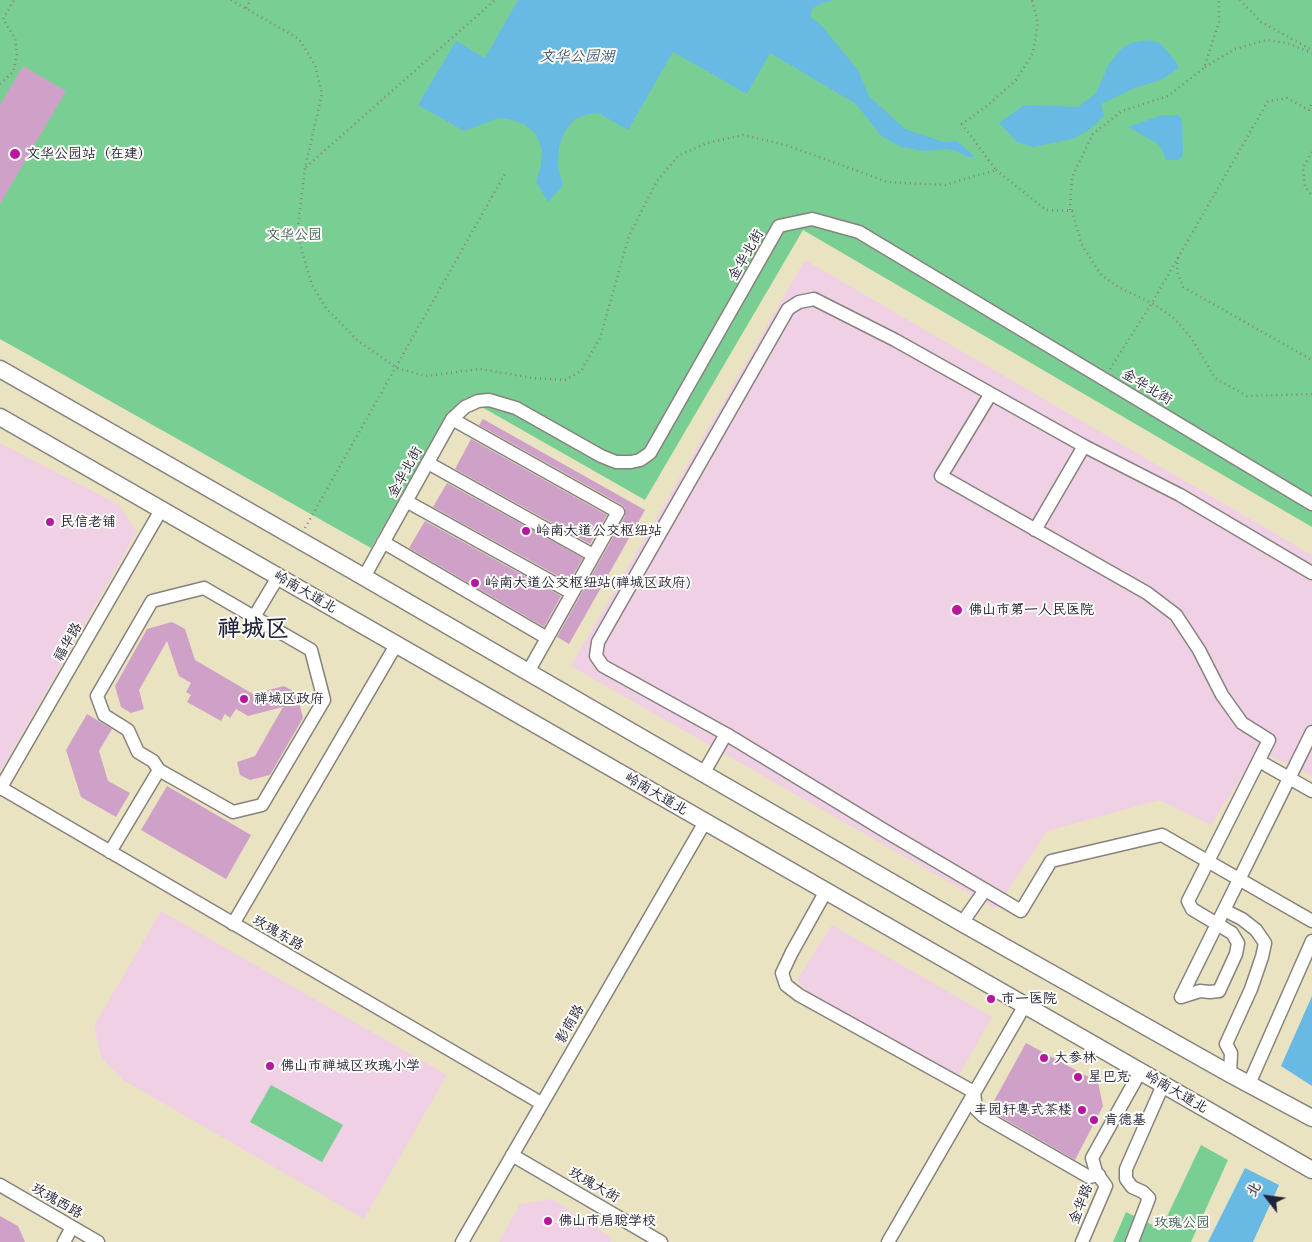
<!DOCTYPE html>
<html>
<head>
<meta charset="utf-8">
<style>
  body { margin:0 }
  #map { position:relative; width:1312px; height:1242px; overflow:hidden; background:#eae3c1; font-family:"Comic Neue","LXGW WenKai TC",sans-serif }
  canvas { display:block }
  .north { position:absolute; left:1242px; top:1172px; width:50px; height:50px; -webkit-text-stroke:4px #fdfcf7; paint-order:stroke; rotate:300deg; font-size:14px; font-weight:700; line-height:20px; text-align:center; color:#22223b }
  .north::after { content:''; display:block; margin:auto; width:18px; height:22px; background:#22223b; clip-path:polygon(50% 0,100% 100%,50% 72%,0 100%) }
</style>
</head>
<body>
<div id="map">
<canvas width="1312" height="1242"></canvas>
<div class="north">北</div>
</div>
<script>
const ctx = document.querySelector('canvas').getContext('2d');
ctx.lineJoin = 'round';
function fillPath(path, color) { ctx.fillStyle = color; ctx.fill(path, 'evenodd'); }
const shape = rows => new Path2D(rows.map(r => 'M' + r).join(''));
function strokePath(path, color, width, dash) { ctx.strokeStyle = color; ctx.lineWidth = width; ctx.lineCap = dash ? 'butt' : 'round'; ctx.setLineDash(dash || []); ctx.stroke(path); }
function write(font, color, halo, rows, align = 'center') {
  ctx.font = font + ' "Comic Neue","LXGW WenKai TC",sans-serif'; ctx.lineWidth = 4; ctx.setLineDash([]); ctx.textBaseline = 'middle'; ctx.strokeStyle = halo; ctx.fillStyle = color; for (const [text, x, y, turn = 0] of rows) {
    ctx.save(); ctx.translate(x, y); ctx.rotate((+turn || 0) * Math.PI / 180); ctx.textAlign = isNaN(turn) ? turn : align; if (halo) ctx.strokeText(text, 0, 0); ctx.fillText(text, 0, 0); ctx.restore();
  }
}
fillPath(shape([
  [805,260,1312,555,1312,776,1258,750,1211,825,1159,800,1047,831,996,909,571,666],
  [0,443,119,505,137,532,0,772],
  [161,911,447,1075,364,1219,123,1080,101,1057,94,1026],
  [832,925,992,1017,957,1079,811,996,797,980],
  [552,1199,612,1238,610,1242,499,1242,520,1204]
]), '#f0d0e5');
fillPath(shape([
  [0,0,1312,0,1312,527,803,230,645,500,466,398,452,409,371,548,0,339],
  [271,1085,343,1125,322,1162,250,1122],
  [1201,1145,1228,1160,1191,1242,1113,1242,1126,1212,1161,1229]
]), '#79cf93');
fillPath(shape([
  [518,0,834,0,822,3,812,9,811,17,821,25,858,70,869,96,905,129,944,142,957,141,975,157,967,157,956,151,946,149,924,151,902,147,881,136,856,104,770,53,747,94,673,52,628,130,600,114,588,114,575,119,565,131,559,147,558,166,563,185,548,202,536,182,541,165,542,151,536,134,524,124,508,119,499,118,464,131,418,105,456,41,485,58],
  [1148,40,1160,43,1174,59,1179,68,1161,80,1137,87,1101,104,1104,116,1089,130,1072,139,1033,147,1017,142,999,123,1024,105,1078,107,1096,93,1109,64,1121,49,1131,43],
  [1162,115,1179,115,1182,120,1183,156,1178,160,1166,160,1163,152,1158,144,1128,127],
  [1312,996,1312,1086,1281,1066],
  [1245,1168,1279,1185,1253,1242,1208,1242]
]), '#68bae4');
fillPath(shape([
  [23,66,66,91,0,204,0,105],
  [483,419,645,510,569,644,557,637,625,516,625,508,622,505,479,425],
  [471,439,607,515,590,544,455,469],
  [447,483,583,558,569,582,433,507],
  [425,521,561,596,544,627,409,548],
  [172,622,185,629,195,660,253,694,284,686,297,693,303,718,270,775,250,780,240,775,237,762,255,756,283,707,248,716,236,709,230,718,225,714,221,721,187,702,191,695,186,692,191,683,179,676,167,641,139,690,144,709,131,713,121,707,115,686,147,629],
  [87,714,112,729,99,751,108,781,130,793,116,817,81,797,66,750],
  [167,786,251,835,226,879,141,830],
  [1026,1043,1098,1082,1103,1106,1075,1160,989,1110],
  [0,1216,18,1226,25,1242,0,1242]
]), '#cfa1c8');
const minor = shape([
  [990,395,941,476,1147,593,1176,615,1199,650,1222,695,1242,723,1269,740,1188,901,1192,909,1232,933,1238,943,1236,954,1219,991,1210,992,1200,991,1181,997],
  [452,419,618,512,528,672],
  [428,463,593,555],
  [406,501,572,593],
  [1035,530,1084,446],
  [383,542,547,638],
  [364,577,452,419,465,407,478,401,489,400,516,408,601,456,616,462,631,462,640,460,650,453,779,226,812,219,859,232,1312,504],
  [204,588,311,650,324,700,262,805,233,812,159,770,153,761,138,752,128,730,104,715,97,696,152,601,204,588],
  [254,617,278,577],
  [726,734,887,832,1021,911,1051,861,1162,835,1312,921],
  [1259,761,1312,791],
  [703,774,726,734,603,666,596,656,598,642,788,309,799,302,814,299,895,340,1084,446,1180,495,1312,573],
  [1,788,541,1103],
  [0,789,161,510],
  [110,852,159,770],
  [826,891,792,952,782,973,786,985,799,995,974,1092],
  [1224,910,1242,919,1256,930,1265,943,1262,957,1251,989,1226,1044,1231,1053,1230,1074],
  [962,923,985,890],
  [233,924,396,645],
  [1181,997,1312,732],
  [1249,1084,1312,941],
  [974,1092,976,1109,983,1116,1089,1177,1099,1175],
  [512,1155,661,1242],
  [0,1185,98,1242],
  [64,1242,72,1227],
  [462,1242,705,822],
  [888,1242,1025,1005],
  [1082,1242,1106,1186,1096,1172,1092,1158,1140,1072],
  [1132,1242,1149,1198,1143,1192,1132,1187,1126,1179,1126,1169,1163,1085]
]);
const major = shape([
  [0,369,350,569,962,923,1230,1074,1312,1118],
  [0,417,1312,1170]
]);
strokePath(minor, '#86827e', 15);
strokePath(major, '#86827e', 19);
strokePath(shape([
  [231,0,299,39,315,65,322,94,305,168,297,234,312,285,326,308,358,341,397,368,426,376,480,369,533,378,565,380,581,371,600,338,629,236,657,181,678,156,707,143,743,135,786,145,888,182,945,185,996,170,962,124,988,105,1016,80,1033,53,1038,23,1032,0],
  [1240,0,1261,22,1312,50],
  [246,8,251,0],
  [1205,67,1235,49,1266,40,1287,43,1312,53],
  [0,84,13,72,17,56,15,38,3,19,14,0],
  [1312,152,1303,168,1305,186,1312,196],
  [306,167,495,0],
  [996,170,1046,210,1072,211,1082,245,1101,275,1120,288,1152,303,1173,317,1192,339,1215,378,1247,396,1312,394],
  [1070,210,1072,177,1093,134,1122,111,1168,96,1204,68,1219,22,1219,0],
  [1178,258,1177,271,1183,287,1312,360],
  [1110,369,1152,303,1268,101,1287,98,1309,110,1312,102],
  [305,528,506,172]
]), '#86827e', 2.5, [1, 4]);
strokePath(minor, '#fff', 12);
strokePath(major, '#fff', 16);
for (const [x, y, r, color] of [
  [15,154,6,"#b5179e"],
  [50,522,5,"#b5179e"],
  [526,531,5,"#b5179e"],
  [475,583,5,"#b5179e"],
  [957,610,6,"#b5179e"],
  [244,699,5,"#b5179e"],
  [991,999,5,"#b5179e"],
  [1044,1058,5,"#b5179e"],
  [270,1066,5,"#b5179e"],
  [1078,1077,5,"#b5179e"],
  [1082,1110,5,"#b5179e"],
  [1094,1120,5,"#b5179e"],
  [548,1221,5,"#b5179e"]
]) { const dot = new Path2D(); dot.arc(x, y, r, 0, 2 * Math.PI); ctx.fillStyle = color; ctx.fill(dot); strokePath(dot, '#fdfcf7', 2); }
write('14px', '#22223b', '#fdfcf7', [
  ["文华公园站（在建）",26,154],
  ["民信老铺",60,522],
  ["岭南大道公交枢纽站",536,531],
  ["岭南大道公交枢纽站(禅城区政府)",485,583],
  ["佛山市第一人民医院",968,610],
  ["禅城区政府",254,699],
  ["市一医院",1001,999],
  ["大参林",1054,1058],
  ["佛山市禅城区玫瑰小学",280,1066],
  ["星巴克",1088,1077],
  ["丰园轩粤式茶楼",1072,1110,"right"],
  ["肯德基",1104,1120],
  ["佛山市启聪学校",558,1221]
], 'left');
write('14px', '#405f5a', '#fdfcf7', [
  ["文华公园",294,235],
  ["玫瑰公园",1182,1223]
]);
write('14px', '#22223b', '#fdfcf7', [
  ["金华北街",746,255,-60],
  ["金华北街",1147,387,31],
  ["金华北街",405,472,-61],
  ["岭南大道北",305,592,30],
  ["福华路",68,642,-60],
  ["岭南大道北",656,794,30],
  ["玫瑰东路",278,933,30],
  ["影荫路",570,1024,-60],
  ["岭南大道北",1176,1092,30],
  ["玫瑰大街",594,1185,30],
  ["玫瑰西路",57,1201,30],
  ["金华路",1081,1204,-69]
]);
write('italic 15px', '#3a5776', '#fdfcf7', [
  ["文华公园湖",577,57]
]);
write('bold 24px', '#22223b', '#fdfcf7', [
  ["禅城区",253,629]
]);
</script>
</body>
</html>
